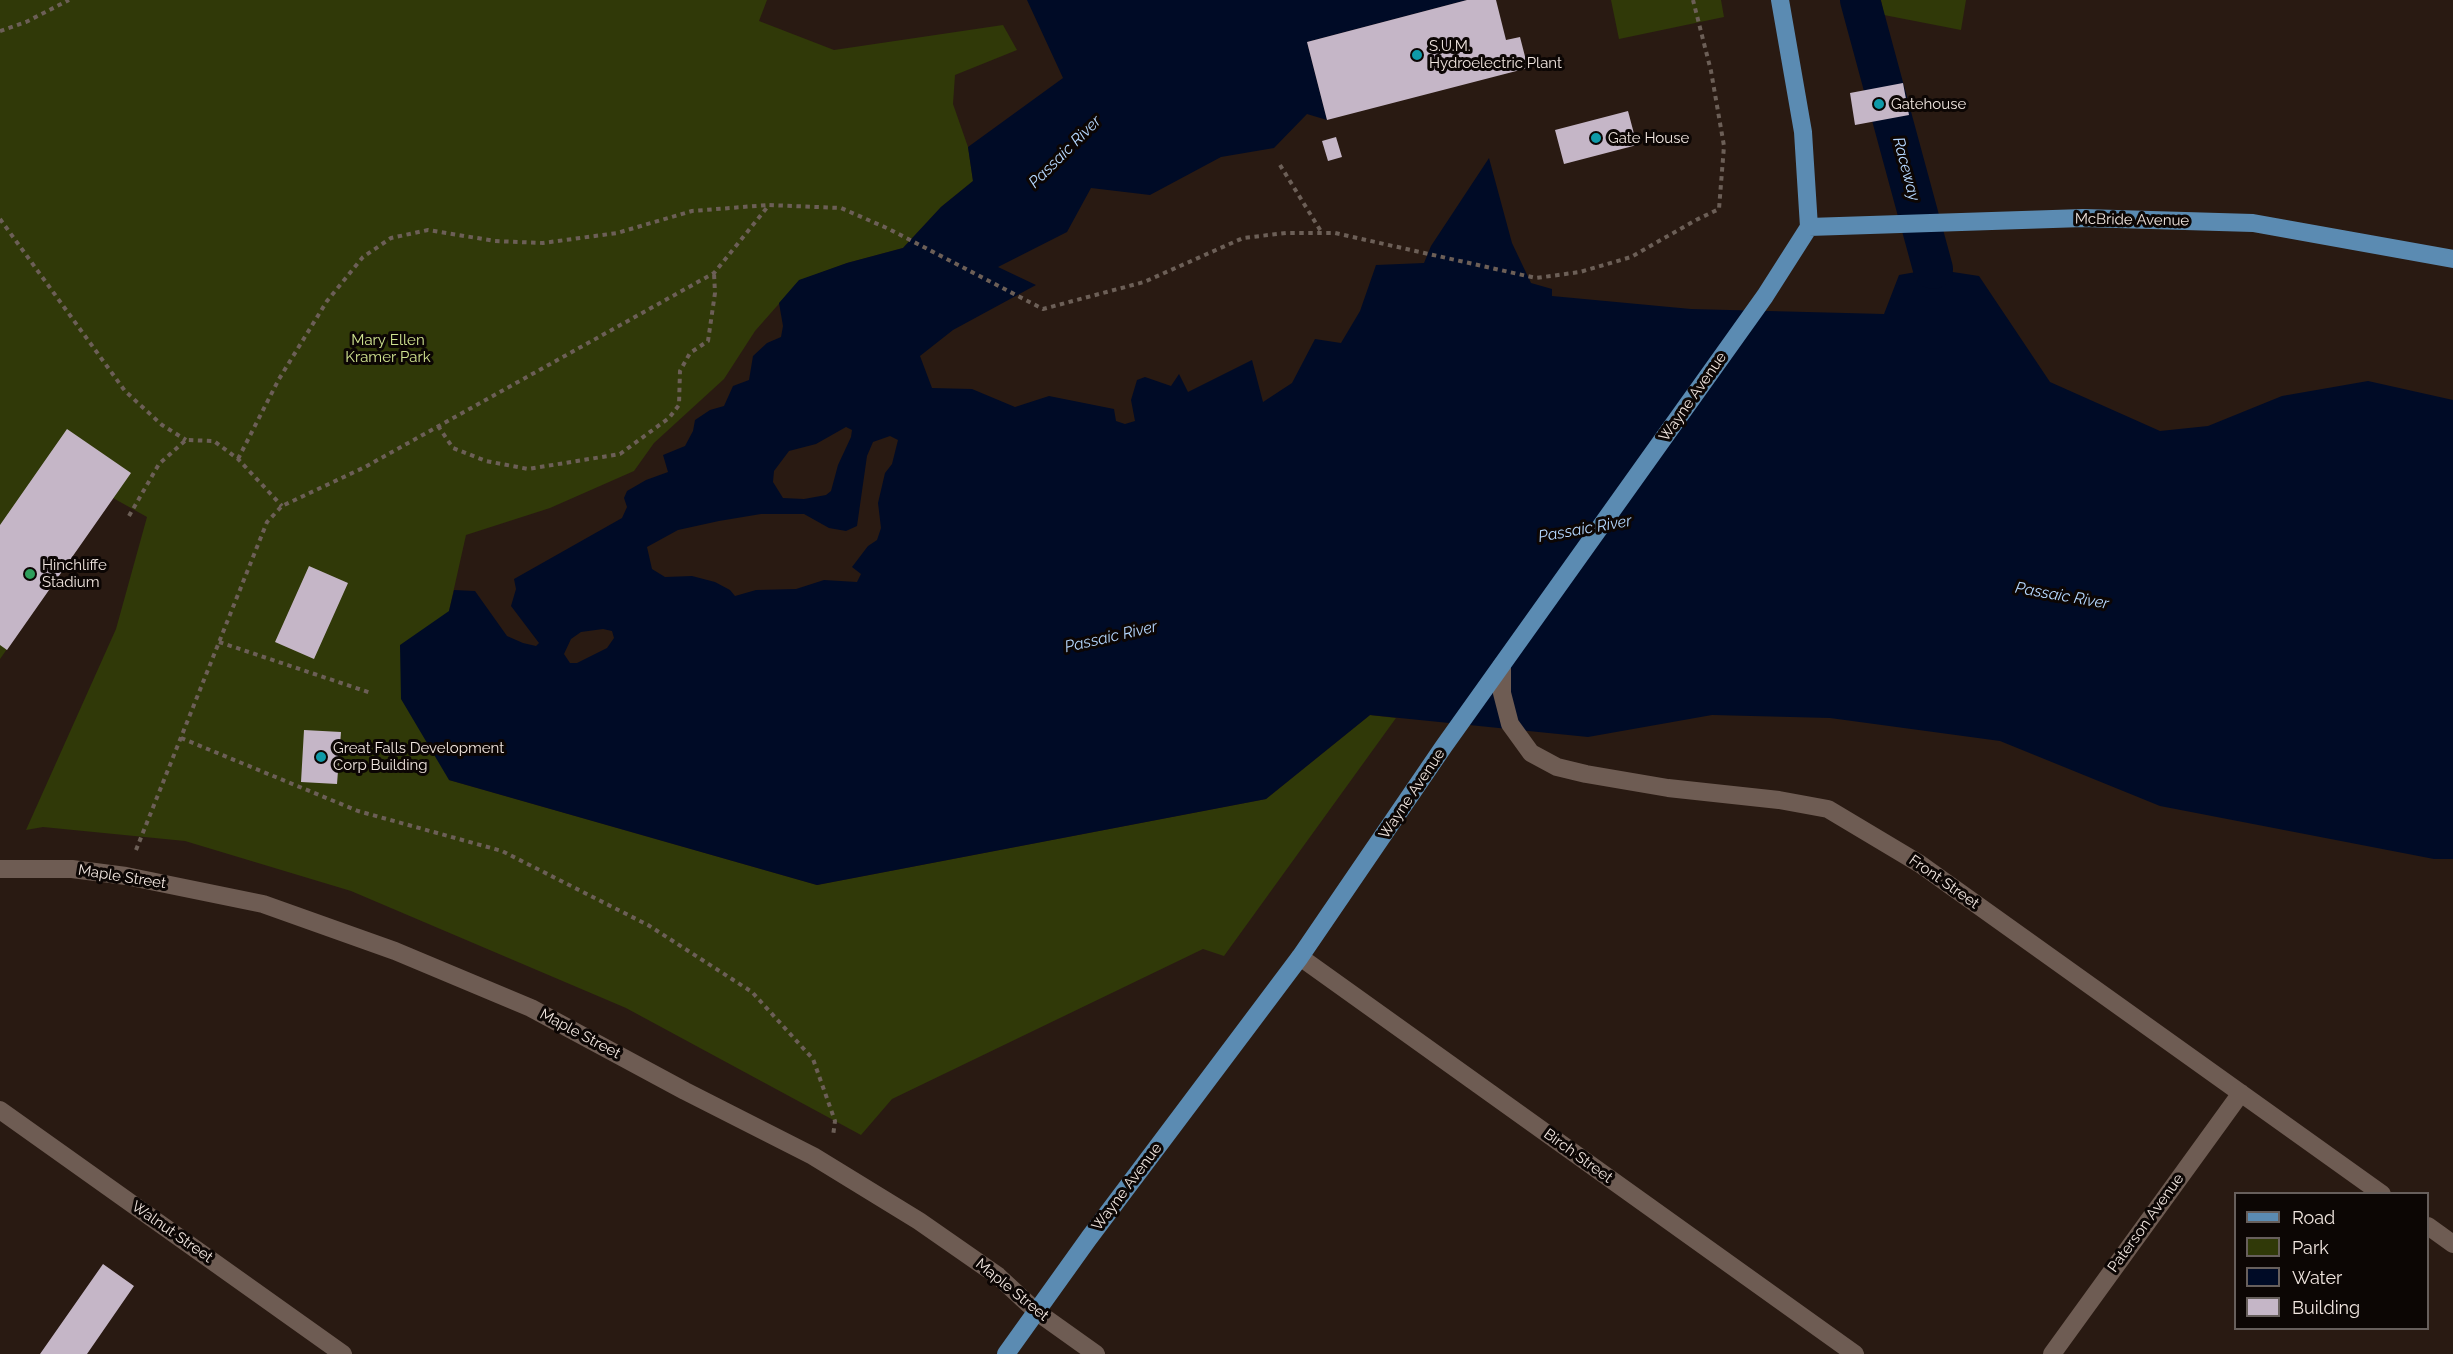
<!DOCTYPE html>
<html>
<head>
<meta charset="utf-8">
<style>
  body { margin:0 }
  #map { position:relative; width:2453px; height:1354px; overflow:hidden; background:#291a12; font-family:Raleway,sans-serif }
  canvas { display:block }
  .legend { position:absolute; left:2234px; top:1192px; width:195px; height:138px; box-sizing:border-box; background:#0c0604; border:2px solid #675f5c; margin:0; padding:8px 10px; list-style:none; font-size:18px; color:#f0e5df }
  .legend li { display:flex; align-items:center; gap:12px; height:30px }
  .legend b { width:30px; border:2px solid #675f5c }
</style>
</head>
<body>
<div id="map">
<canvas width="2453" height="1354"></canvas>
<ul class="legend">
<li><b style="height:8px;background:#5b8bb2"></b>Road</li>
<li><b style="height:16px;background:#303908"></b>Park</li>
<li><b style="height:16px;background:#000b26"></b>Water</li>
<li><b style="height:16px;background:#c5b6c7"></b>Building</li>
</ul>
</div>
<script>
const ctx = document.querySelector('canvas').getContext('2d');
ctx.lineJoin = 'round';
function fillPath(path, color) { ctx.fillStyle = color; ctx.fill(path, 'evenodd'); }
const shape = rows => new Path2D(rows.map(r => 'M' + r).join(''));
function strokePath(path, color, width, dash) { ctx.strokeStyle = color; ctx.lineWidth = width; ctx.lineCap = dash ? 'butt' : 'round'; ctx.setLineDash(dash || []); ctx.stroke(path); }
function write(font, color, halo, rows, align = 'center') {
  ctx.font = font + ' Raleway,sans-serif'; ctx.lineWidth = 6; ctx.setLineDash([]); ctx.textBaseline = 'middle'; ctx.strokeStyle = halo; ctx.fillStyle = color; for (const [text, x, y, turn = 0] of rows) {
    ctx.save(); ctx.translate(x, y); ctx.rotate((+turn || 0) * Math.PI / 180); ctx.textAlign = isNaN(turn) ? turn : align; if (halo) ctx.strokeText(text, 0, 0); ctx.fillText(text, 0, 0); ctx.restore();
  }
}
fillPath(shape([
  [0,0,767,0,759,21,834,50,1003,25,1017,50,955,75,953,104,968,147,973,181,941,207,903,248,847,263,799,281,755,331,724,379,654,443,634,471,550,508,466,535,449,611,449,780,817,885,1266,799,1370,715,1396,718,1224,956,1203,949,892,1099,861,1135,626,1008,351,891,185,841,43,827,26,830,116,629,147,517,113,498,0,659],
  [1611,0,1721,0,1724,17,1619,39],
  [1881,0,1966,0,1961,30,1884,15]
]), '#303908');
fillPath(shape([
  [1027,0,1467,0,1307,42,1327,120,1307,114,1274,148,1221,157,1150,195,1091,188,1067,232,998,267,1036,285,953,330,920,356,932,388,972,389,1015,407,1049,396,1114,409,1116,421,1125,424,1135,421,1131,400,1137,380,1145,377,1171,386,1179,374,1188,392,1252,360,1263,402,1292,383,1315,339,1341,343,1360,311,1376,265,1424,263,1431,246,1489,158,1512,243,1531,283,1552,289,1552,296,1691,309,1884,314,1899,275,1933,269,1979,276,2050,382,2160,431,2208,426,2282,396,2368,381,2453,400,2453,859,2434,859,2160,806,2000,741,1830,718,1712,715,1588,737,1370,715,1266,799,817,885,449,780,401,699,400,645,449,611,454,590,475,591,507,636,523,643,536,646,539,643,511,606,516,589,514,579,622,518,627,507,624,498,627,491,646,480,668,472,663,455,685,446,693,431,695,420,710,410,724,406,733,386,749,380,753,356,767,343,781,337,783,326,779,303,799,280,847,263,903,248,941,207,973,181,968,147,1063,78],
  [846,427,852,430,851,437,838,465,831,491,826,495,804,499,783,498,773,482,774,471,789,451,816,444],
  [890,436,898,440,892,464,885,473,878,503,881,528,877,540,868,546,852,567,861,574,857,582,824,580,796,589,756,590,735,596,730,590,715,582,692,576,665,577,652,569,647,547,678,530,719,521,761,514,804,514,829,528,846,531,857,526,867,456,873,442],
  [603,629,612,631,614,638,607,648,577,663,570,663,564,654,571,639,581,632]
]), '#000b26');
strokePath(shape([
  [1860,0,1933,269]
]), '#000b26', 40);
fillPath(shape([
  [1467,0,1496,0,1506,40,1520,37,1528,68,1327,120,1307,42],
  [1903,83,1909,115,1855,125,1850,93],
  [1628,111,1637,145,1564,164,1555,130],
  [1336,137,1342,157,1328,161,1322,141],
  [67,429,131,473,7,650,0,645,0,525],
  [309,566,348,583,314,659,275,642],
  [304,730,341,732,337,784,301,782],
  [103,1264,134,1286,87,1354,40,1354]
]), '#c5b6c7');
strokePath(shape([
  [0,31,26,22,69,0],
  [1280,165,1322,233],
  [0,219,125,391,162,425,186,440],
  [438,426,453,448,486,461,528,469,620,454,669,418,679,405,680,371,690,353,708,341,715,293,714,273],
  [238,459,279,379,327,301,363,257,391,238,428,230,495,241,543,243,617,233,692,211,768,205],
  [129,516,159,464,186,440,214,441,238,459,282,506],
  [219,642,371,693],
  [181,738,358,811,502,851,648,925,752,992,813,1059,835,1121,833,1136],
  [136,850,267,522,282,506,365,467,714,273,769,205,841,208,889,229,1043,309,1144,282,1243,238,1286,233,1335,233,1536,278,1580,272,1631,257,1696,220,1719,209,1724,146,1711,71,1693,0]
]), '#6c5f57', 4, [4.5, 4.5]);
strokePath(shape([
  [1502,665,1502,693,1510,724,1531,753,1557,767,1586,774,1668,788,1779,800,1828,809,1920,864,2382,1194],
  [0,869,72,869,126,876,263,904,395,951,531,1008,685,1091,813,1156,919,1221,998,1276,1037,1312,1096,1354],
  [1300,957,1855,1354],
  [0,1110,343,1354],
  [2428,1226,2453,1244],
  [2052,1354,2241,1093]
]), '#6e5c53', 18);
strokePath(shape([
  [1780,0,1803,132,1809,227],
  [1809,227,2083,218,2253,223,2453,259],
  [1006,1354,1089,1238,1300,957,1444,746,1765,296,1809,227]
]), '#5b8bb2', 18);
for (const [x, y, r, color] of [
  [1417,55,6,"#0f9aa8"],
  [1879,104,6,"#0f9aa8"],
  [1596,138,6,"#0f9aa8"],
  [30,574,6,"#2e9e5b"],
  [321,757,6,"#0f9aa8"]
]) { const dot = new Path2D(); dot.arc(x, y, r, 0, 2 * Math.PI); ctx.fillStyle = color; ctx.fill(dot); strokePath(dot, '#0c0604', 2); }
write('15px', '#f0e5df', '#0c0604', [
  ["S.U.M.",1429,46],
  ["Hydroelectric Plant",1429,63],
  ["Gatehouse",1891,104],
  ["Gate House",1608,138],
  ["Hinchliffe",42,565],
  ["Stadium",42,582],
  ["Great Falls Development",333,748],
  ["Corp Building",333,765]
], 'left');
write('15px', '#f0e5df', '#0c0604', [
  ["McBride Avenue",2132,220,1],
  ["Wayne Avenue",1693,397,-55],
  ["Wayne Avenue",1412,794,-56],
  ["Maple Street",122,877,9],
  ["Front Street",1944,882,35],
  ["Maple Street",580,1034,28],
  ["Birch Street",1578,1156,36],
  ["Wayne Avenue",1127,1187,-53],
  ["Paterson Avenue",2146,1223,-54],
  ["Walnut Street",172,1232,35],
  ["Maple Street",1012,1290,39]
]);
write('15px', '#d1e491', '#0c0604', [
  ["Mary Ellen",388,340],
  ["Kramer Park",388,357]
]);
write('italic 16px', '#b5d7fe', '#0c0604', [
  ["Passaic River",1065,152,-45],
  ["Raceway",1906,169,75],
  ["Passaic River",1585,529,-10],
  ["Passaic River",2062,596,10],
  ["Passaic River",1111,637,-13]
]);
</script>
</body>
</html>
